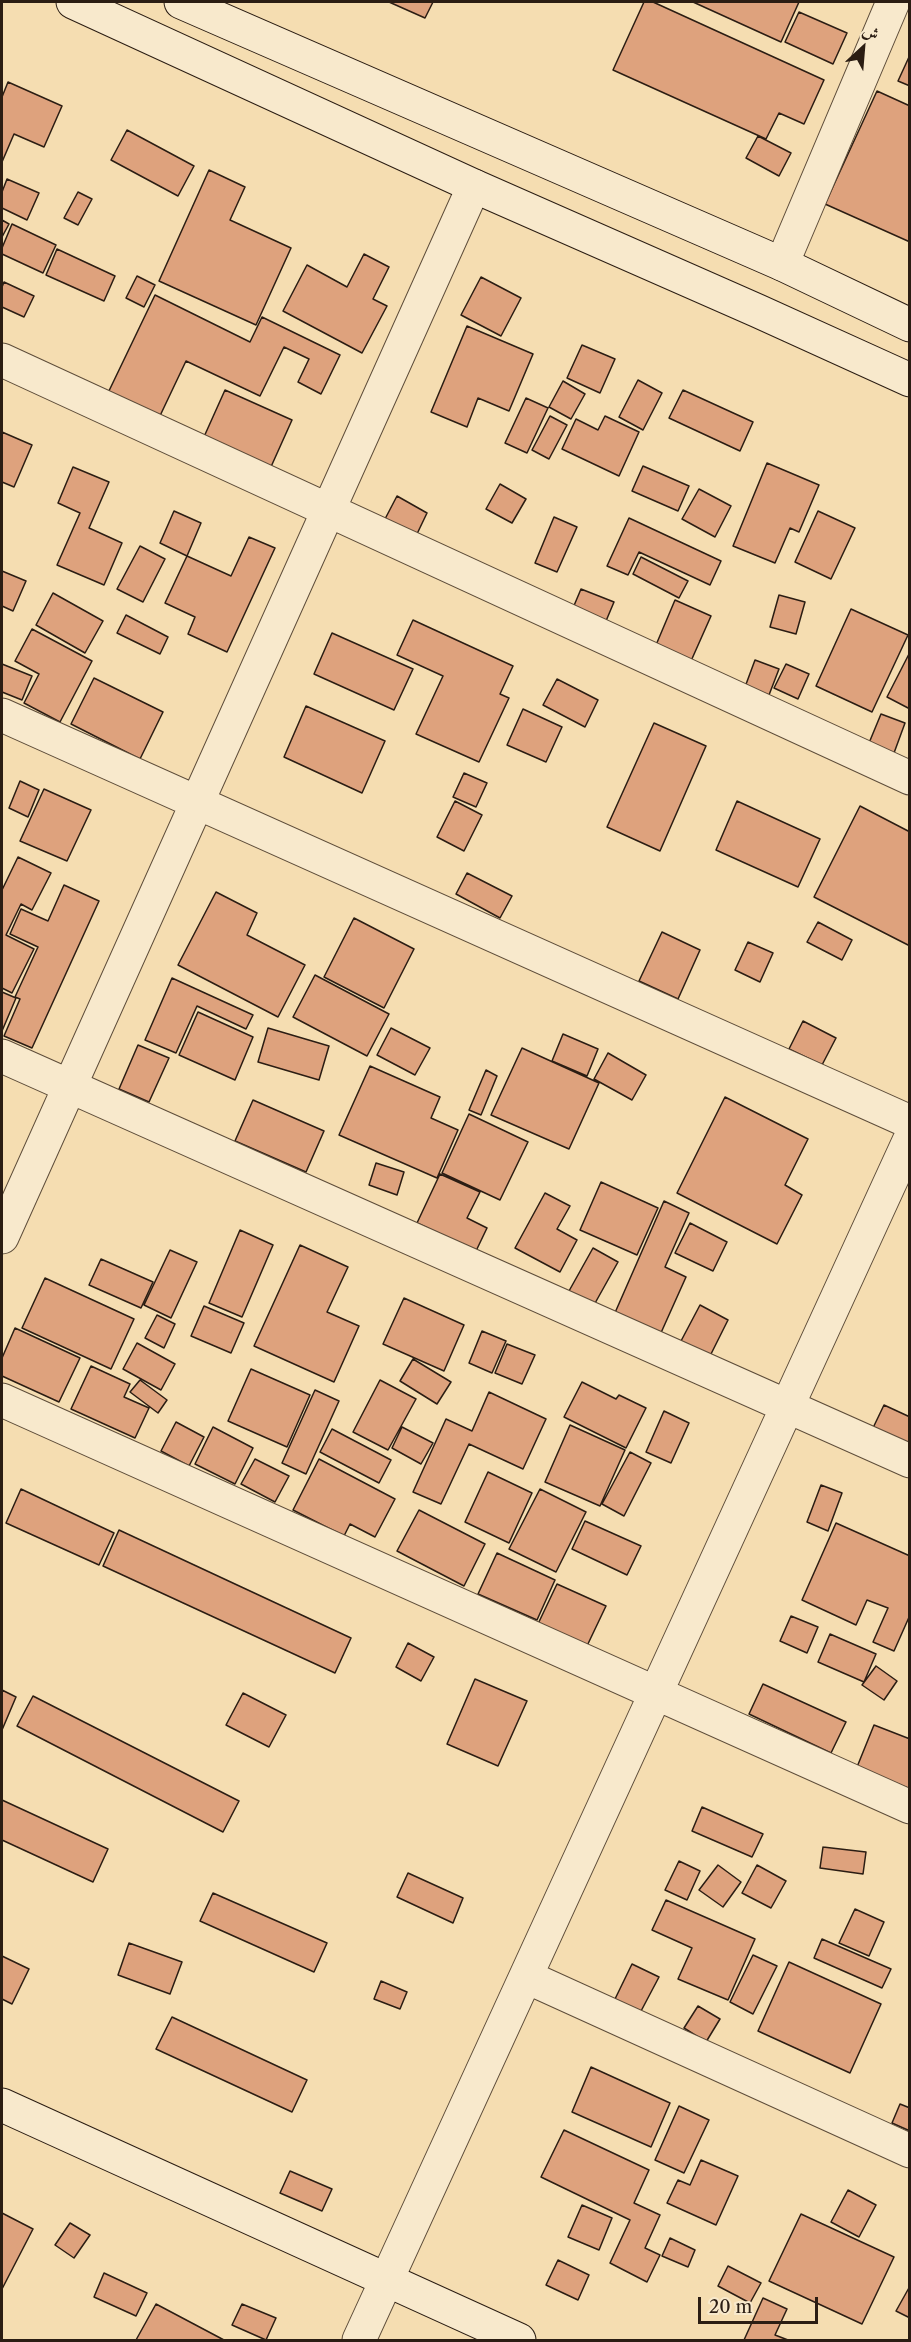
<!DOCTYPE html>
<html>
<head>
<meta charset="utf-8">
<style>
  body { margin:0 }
  #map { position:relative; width:911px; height:2342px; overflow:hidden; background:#f5ddb1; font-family:"Libre Caslon Text",Amiri,serif }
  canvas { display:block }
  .frame { position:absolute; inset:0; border:3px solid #2b1d13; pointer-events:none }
  .north { position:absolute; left:833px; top:18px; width:60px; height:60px; -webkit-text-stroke:4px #f8e9cc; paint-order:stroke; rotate:26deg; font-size:16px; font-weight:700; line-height:24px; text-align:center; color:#2b1d13 }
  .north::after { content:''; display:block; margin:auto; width:21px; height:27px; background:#2b1d13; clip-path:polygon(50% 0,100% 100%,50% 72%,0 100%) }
  .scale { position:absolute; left:698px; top:2297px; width:120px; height:27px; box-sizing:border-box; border:3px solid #2b1d13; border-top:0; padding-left:8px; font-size:18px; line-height:21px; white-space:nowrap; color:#2b1d13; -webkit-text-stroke:4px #f8e9cc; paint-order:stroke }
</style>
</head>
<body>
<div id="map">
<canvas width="911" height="2342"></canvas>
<div class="frame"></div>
<div class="north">ش</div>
<div class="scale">20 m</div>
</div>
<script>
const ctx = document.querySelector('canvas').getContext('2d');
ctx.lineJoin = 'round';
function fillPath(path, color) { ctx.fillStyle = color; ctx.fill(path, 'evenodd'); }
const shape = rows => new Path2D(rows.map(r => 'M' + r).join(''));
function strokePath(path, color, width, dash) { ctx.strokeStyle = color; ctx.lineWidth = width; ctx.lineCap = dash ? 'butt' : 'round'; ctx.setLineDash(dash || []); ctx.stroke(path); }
const building = shape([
  [389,2,433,2,425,18,389,2],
  [644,2,653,2,824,80,804,124,779,113,766,139,613,70,644,2],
  [693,2,799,2,781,42,693,2],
  [799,12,847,33,833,64,785,42,799,12],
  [909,57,910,57,910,86,898,81,909,57],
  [8,82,62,106,44,147,14,134,2,162,2,97,8,82],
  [877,91,910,106,910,242,825,204,877,91],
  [127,130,194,166,178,196,111,160,127,130],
  [758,136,791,153,779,176,746,158,758,136],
  [209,170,245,187,230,220,291,248,256,325,159,281,209,170],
  [7,179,39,193,27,220,2,208,2,192,7,179],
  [78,192,92,199,78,225,64,218,78,192],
  [2,220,9,224,2,237,2,220],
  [12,224,56,245,43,273,2,254,2,248,12,224],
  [57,249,115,276,104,301,46,275,57,249],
  [364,254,389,267,373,299,387,306,362,353,283,311,307,265,347,287,364,254],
  [137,276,155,285,144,307,126,298,137,276],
  [481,277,521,298,501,336,461,315,481,277],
  [4,282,34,296,24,317,2,307,2,287,4,282],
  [155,295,250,342,262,317,340,355,321,394,298,382,309,359,284,347,260,396,186,361,158,420,107,395,155,295],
  [467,326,533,354,509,411,478,398,467,427,431,412,467,326],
  [582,345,615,359,600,393,567,378,582,345],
  [638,380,662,393,643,430,619,417,638,380],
  [563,381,585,394,571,419,549,407,563,381],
  [225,390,292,420,270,469,203,439,225,390],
  [683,390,753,422,740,451,669,418,683,390],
  [526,398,548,408,527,453,505,443,526,398],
  [550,416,567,425,549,459,532,450,550,416],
  [605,416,639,432,619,476,562,449,576,419,598,430,605,416],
  [2,432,32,445,14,487,2,482,2,432],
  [767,463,819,485,799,532,790,528,775,563,733,546,767,463],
  [643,466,689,486,678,511,632,491,643,466],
  [73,467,109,482,89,528,122,543,104,585,57,565,80,513,58,503,73,467],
  [500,484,526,499,512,523,486,509,500,484],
  [699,489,731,506,715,537,682,519,699,489],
  [397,496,427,513,416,536,385,519,397,496],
  [174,511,201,523,187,556,160,543,174,511],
  [818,511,855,528,831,579,795,562,818,511],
  [554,517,577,527,557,572,535,563,554,517],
  [629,518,721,561,710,585,639,552,628,575,607,566,629,518],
  [249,537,275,548,227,652,188,634,195,617,165,603,187,556,231,576,249,537],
  [140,546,165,559,143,602,117,589,140,546],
  [641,557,688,581,679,598,633,574,641,557],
  [2,571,26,581,13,611,2,606,2,571],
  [581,589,614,602,606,621,573,608,581,589],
  [53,593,103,621,85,653,36,625,53,593],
  [779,595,805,602,796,634,770,627,779,595],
  [675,600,711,616,691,661,656,645,675,600],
  [851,609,908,635,872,712,816,686,851,609],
  [126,615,168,637,160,654,117,633,126,615],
  [413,620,513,666,500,694,509,698,479,762,416,734,443,676,397,655,413,620],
  [32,629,92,661,60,722,24,703,39,674,15,661,32,629],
  [332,633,413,669,394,710,314,674,332,633],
  [910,652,910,709,887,697,910,652],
  [755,660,779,669,769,695,745,687,755,660],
  [2,664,32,676,22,700,2,692,2,664],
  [786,664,809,674,798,699,774,688,786,664],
  [94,678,163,712,140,759,71,724,94,678],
  [557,679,598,700,585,727,543,705,557,679],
  [306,706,385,741,362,793,284,757,306,706],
  [523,709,562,727,546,762,507,745,523,709],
  [881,714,905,723,894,753,869,743,881,714],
  [654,723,706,746,660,851,607,827,654,723],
  [464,773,487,783,476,807,453,797,464,773],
  [20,781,39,790,28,817,9,808,20,781],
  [44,789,91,810,67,861,20,841,44,789],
  [455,801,482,815,464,851,437,837,455,801],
  [737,801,820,839,798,887,716,850,737,801],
  [860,806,910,832,910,946,814,897,860,806],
  [18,857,51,873,32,910,21,904,6,935,34,949,12,993,2,988,2,890,18,857],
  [467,873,512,896,500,918,456,894,467,873],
  [64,885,99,901,32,1048,4,1036,20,999,15,997,38,947,10,934,21,909,48,921,64,885],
  [216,892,257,913,247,935,305,965,278,1017,178,965,216,892],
  [354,918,414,949,384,1008,324,977,354,918],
  [818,922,852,940,842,960,807,942,818,922],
  [662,932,700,950,678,999,639,981,662,932],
  [748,942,773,953,760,982,735,970,748,942],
  [315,975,389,1014,367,1056,293,1017,315,975],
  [172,978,253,1015,246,1029,197,1006,176,1053,145,1040,172,978],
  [2,992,16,998,2,1031,2,992],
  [198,1012,253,1037,235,1080,179,1055,198,1012],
  [803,1021,836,1038,822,1065,789,1049,803,1021],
  [268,1028,329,1046,319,1080,258,1062,268,1028],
  [391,1028,430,1048,415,1075,377,1055,391,1028],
  [563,1034,598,1049,587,1076,552,1061,563,1034],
  [138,1045,169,1058,149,1102,119,1089,138,1045],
  [522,1048,599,1083,569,1149,491,1115,522,1048],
  [608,1053,646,1075,632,1100,594,1079,608,1053],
  [370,1066,440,1097,431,1118,458,1130,437,1178,339,1135,370,1066],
  [486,1070,497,1076,481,1115,469,1110,486,1070],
  [725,1097,808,1139,785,1185,802,1195,777,1244,677,1193,725,1097],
  [253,1100,324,1131,306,1172,235,1141,253,1100],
  [469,1114,528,1142,500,1200,442,1173,469,1114],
  [376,1163,404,1172,397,1195,369,1185,376,1163],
  [440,1174,480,1192,467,1218,487,1228,476,1251,417,1223,440,1174],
  [601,1182,658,1208,637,1255,580,1230,601,1182],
  [545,1193,570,1206,557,1229,577,1240,560,1272,515,1248,545,1193],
  [664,1201,689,1213,665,1267,686,1277,660,1335,614,1315,664,1201],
  [690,1223,727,1242,713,1271,675,1253,690,1223],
  [240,1230,273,1245,242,1317,209,1303,240,1230],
  [300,1245,348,1267,327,1312,359,1326,334,1382,254,1346,300,1245],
  [593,1248,618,1262,594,1305,569,1291,593,1248],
  [170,1250,197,1262,171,1318,144,1305,170,1250],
  [101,1259,153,1282,141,1308,89,1285,101,1259],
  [45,1278,134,1319,111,1369,22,1328,45,1278],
  [404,1298,464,1325,444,1371,383,1344,404,1298],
  [700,1305,728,1320,710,1356,681,1341,700,1305],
  [204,1306,244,1323,231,1353,191,1336,204,1306],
  [157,1315,175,1324,164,1348,145,1338,157,1315],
  [15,1328,80,1358,59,1402,2,1376,2,1358,15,1328],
  [482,1331,506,1341,492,1373,469,1363,482,1331],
  [137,1343,175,1364,161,1390,123,1369,137,1343],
  [507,1344,535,1355,522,1384,495,1373,507,1344],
  [413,1359,451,1382,437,1404,400,1381,413,1359],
  [91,1366,130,1384,124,1397,149,1408,135,1438,71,1409,91,1366],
  [251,1369,310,1395,287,1447,228,1421,251,1369],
  [140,1380,167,1400,158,1413,130,1392,140,1380],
  [380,1380,416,1399,388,1450,353,1432,380,1380],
  [582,1382,616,1399,619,1395,646,1408,626,1448,564,1417,582,1382],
  [315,1390,339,1401,306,1474,282,1463,315,1390],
  [489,1392,546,1419,523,1469,469,1444,441,1504,413,1492,446,1419,472,1431,489,1392],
  [884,1405,910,1417,910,1449,872,1430,884,1405],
  [664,1411,689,1423,671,1463,646,1452,664,1411],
  [176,1422,204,1437,189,1466,161,1451,176,1422],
  [570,1425,625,1450,600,1506,545,1482,570,1425],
  [213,1427,253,1448,235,1484,195,1464,213,1427],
  [402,1427,433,1443,421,1464,392,1448,402,1427],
  [332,1429,391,1460,379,1483,320,1452,332,1429],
  [630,1452,651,1463,624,1516,602,1504,630,1452],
  [255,1459,289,1476,275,1502,241,1484,255,1459],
  [319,1459,395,1499,375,1537,350,1524,344,1536,293,1510,319,1459],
  [488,1472,532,1493,509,1543,465,1522,488,1472],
  [821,1485,842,1493,828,1531,807,1522,821,1485],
  [21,1489,114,1533,99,1565,6,1523,21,1489],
  [540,1489,586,1512,556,1572,509,1549,540,1489],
  [419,1510,485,1544,464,1586,397,1551,419,1510],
  [585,1521,641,1546,627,1575,572,1549,585,1521],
  [836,1523,910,1556,910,1615,894,1651,873,1642,888,1608,867,1600,856,1625,802,1600,836,1523],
  [119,1530,351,1638,335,1673,103,1566,119,1530],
  [497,1553,555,1580,537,1620,478,1594,497,1553],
  [557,1584,606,1606,586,1648,537,1626,557,1584],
  [791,1616,818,1627,807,1653,780,1641,791,1616],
  [830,1634,876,1654,864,1682,818,1662,830,1634],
  [408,1643,434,1657,421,1681,396,1667,408,1643],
  [876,1666,897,1681,884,1700,862,1685,876,1666],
  [475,1679,527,1701,498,1766,447,1744,475,1679],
  [763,1684,846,1722,831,1753,749,1714,763,1684],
  [2,1690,16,1697,2,1730,2,1690],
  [243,1693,286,1715,269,1747,226,1725,243,1693],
  [33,1696,239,1801,223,1832,17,1726,33,1696],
  [874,1725,910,1739,910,1789,857,1767,874,1725],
  [2,1800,108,1849,93,1882,2,1840,2,1800],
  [702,1807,763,1834,752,1857,692,1831,702,1807],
  [823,1847,866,1852,863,1874,820,1868,823,1847],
  [679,1861,700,1871,687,1900,665,1890,679,1861],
  [718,1865,741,1882,723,1907,699,1890,718,1865],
  [757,1865,786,1881,771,1908,742,1893,757,1865],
  [408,1873,463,1898,453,1923,397,1897,408,1873],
  [213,1893,327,1943,314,1972,200,1921,213,1893],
  [666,1900,755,1939,728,2000,678,1979,692,1948,652,1930,666,1900],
  [855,1909,884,1922,869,1956,839,1943,855,1909],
  [822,1939,891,1969,882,1988,814,1958,822,1939],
  [129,1943,182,1962,170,1994,118,1975,129,1943],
  [753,1955,777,1966,753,2014,730,2002,753,1955],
  [2,1956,29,1969,12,2004,2,1999,2,1956],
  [789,1962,881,2004,850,2073,758,2031,789,1962],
  [632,1964,659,1977,640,2013,615,1999,632,1964],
  [381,1981,407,1992,400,2009,374,1999,381,1981],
  [698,2006,720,2019,706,2042,684,2028,698,2006],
  [172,2017,307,2080,292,2112,156,2049,172,2017],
  [591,2067,670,2103,651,2147,572,2112,591,2067],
  [900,2104,910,2108,910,2131,892,2123,900,2104],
  [679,2106,709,2120,684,2173,655,2160,679,2106],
  [564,2130,649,2170,634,2203,660,2215,645,2248,660,2255,647,2282,610,2263,630,2220,541,2177,564,2130],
  [701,2160,738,2176,716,2225,667,2203,678,2180,690,2185,701,2160],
  [290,2171,332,2189,322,2211,280,2193,290,2171],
  [848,2190,876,2205,859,2237,831,2222,848,2190],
  [582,2205,612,2218,599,2250,568,2237,582,2205],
  [2,2213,33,2229,2,2289,2,2213],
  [801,2214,894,2257,862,2324,769,2281,801,2214],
  [70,2223,90,2235,74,2258,55,2245,70,2223],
  [670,2238,695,2250,688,2267,662,2256,670,2238],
  [558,2260,589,2275,578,2300,546,2285,558,2260],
  [728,2266,761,2283,750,2303,718,2286,728,2266],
  [104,2273,147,2293,136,2316,94,2297,104,2273],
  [910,2286,910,2318,896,2311,910,2286],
  [763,2298,787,2309,775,2335,788,2340,744,2340,763,2298],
  [156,2304,224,2340,136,2340,156,2304],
  [242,2304,276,2318,266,2340,232,2325,242,2304]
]);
fillPath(building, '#dea27d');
strokePath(building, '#2b1d13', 1.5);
const street = shape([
  [782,264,893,2],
  [2,360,910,778],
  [2,715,910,1122],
  [2,1056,910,1461],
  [2,1237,474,186],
  [2,1400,910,1807],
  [527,1977,910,2151],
  [359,2340,910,1139]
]);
const secondary = shape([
  [73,2,474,186,758,311,910,380],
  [181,2,782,264,910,325],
  [2,2105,519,2340]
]);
strokePath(street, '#5e4d3a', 35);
strokePath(secondary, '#2b1d13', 35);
strokePath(street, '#f8e9cc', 33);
strokePath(secondary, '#f8e9cc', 33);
</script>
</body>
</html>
